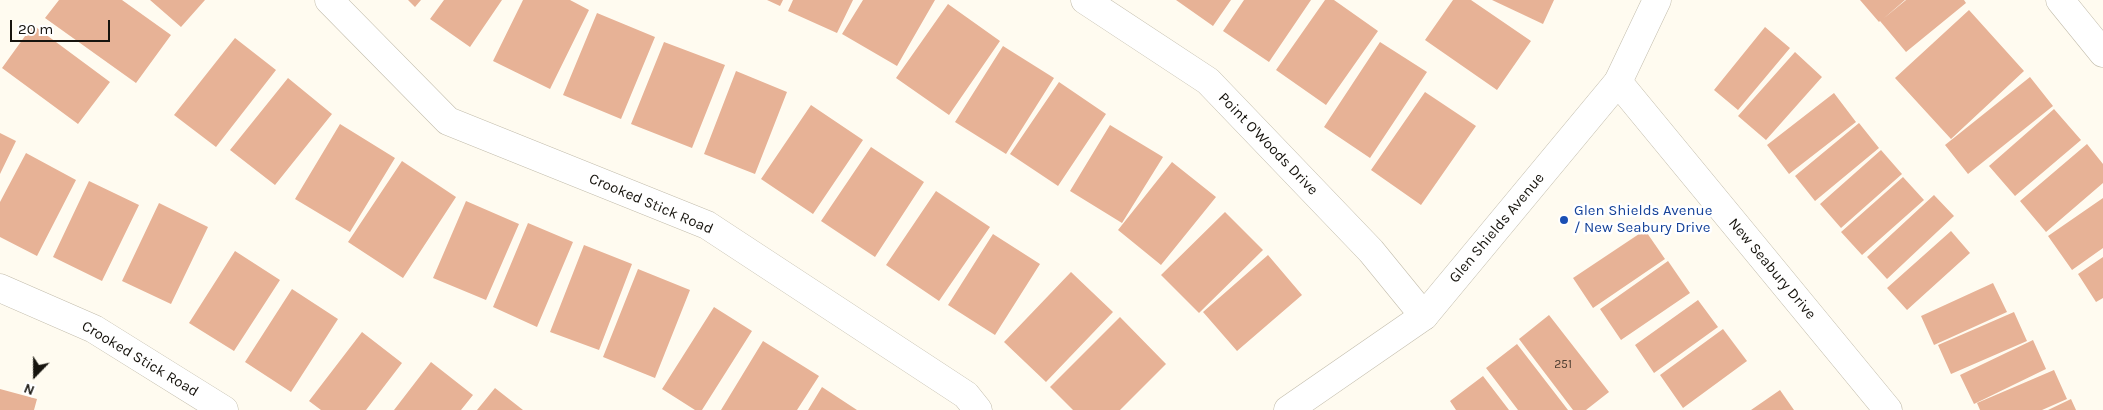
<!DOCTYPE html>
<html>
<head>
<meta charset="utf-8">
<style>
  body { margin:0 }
  #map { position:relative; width:2103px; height:410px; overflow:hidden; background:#fffbf0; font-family:Karla,sans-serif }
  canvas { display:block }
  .north { position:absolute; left:10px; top:350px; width:50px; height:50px; -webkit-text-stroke:4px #fff; paint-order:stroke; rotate:202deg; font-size:14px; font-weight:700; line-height:20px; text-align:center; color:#17140e }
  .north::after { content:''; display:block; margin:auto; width:18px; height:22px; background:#17140e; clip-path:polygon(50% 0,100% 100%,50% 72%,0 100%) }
  .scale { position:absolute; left:10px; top:20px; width:100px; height:22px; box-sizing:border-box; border:2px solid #17140e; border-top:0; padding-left:6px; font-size:15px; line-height:18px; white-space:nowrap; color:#17140e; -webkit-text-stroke:4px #fff; paint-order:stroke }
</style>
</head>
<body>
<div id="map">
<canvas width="2103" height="410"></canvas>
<div class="north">N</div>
<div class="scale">20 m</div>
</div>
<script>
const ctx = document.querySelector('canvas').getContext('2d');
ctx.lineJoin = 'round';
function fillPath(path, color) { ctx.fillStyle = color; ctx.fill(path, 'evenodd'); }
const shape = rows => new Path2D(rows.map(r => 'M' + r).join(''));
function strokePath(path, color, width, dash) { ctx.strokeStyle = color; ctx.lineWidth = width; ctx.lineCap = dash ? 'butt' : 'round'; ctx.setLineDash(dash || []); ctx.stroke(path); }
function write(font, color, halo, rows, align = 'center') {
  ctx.font = font + ' Karla,sans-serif'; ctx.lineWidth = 5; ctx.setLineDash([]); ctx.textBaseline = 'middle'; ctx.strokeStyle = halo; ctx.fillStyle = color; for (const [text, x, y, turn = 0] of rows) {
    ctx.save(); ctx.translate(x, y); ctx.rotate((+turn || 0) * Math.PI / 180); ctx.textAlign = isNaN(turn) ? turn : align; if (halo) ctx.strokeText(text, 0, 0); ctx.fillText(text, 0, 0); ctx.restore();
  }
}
fillPath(shape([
  [59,0,122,0,171,35,136,83,45,18],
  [150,0,205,0,181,27],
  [408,0,421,0,415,7],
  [444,0,502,0,470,47,430,19],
  [523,0,570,0,589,10,550,89,493,61],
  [767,0,783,0,780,6],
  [793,0,853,0,837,33,788,11],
  [863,0,935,0,897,66,842,34],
  [1176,0,1231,0,1213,26],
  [1244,0,1311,0,1269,62,1223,31],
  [1325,0,1334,0,1378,31,1326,105,1276,70],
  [1453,0,1471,0,1531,41,1497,90,1425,40],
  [1492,0,1554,0,1543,24],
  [1860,0,1905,0,1883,19,1906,0,1964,0,1966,3,1906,52,1880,21,1879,22],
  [948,4,1000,41,949,115,896,78],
  [1969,10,2024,71,1951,139,1895,78],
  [597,13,655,37,621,119,563,95],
  [33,25,110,82,78,124,2,68],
  [1765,27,1790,48,1738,110,1714,90],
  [235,38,276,70,216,147,174,115],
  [664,42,725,65,692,148,631,124],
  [1380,42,1427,72,1370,158,1324,127],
  [1003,46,1054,78,1006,154,955,122],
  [1795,52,1822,77,1766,140,1738,116],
  [736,71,787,92,755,174,704,154],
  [2030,77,2053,106,1968,174,1945,145],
  [288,78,332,114,275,185,230,150],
  [1059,82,1106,114,1058,186,1010,154],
  [1425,92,1476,126,1421,205,1371,170],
  [1834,93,1856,122,1789,174,1767,145],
  [811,105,863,140,813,214,761,179],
  [2054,109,2081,140,2015,196,1989,166],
  [1859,123,1879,148,1815,201,1795,176],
  [340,124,395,158,350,232,295,199],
  [1110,125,1163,157,1122,223,1070,191],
  [0,133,16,141,0,174],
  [2087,144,2103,164,2103,183,2046,232,2020,201],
  [871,147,924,182,875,257,821,221],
  [1881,150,1902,174,1841,228,1820,204],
  [26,153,76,180,37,256,0,237,0,202],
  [402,161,456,197,403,278,348,242],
  [1172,162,1216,197,1161,265,1118,230],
  [1903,177,1924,200,1862,255,1841,232],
  [89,181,139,205,102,281,53,257],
  [936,191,990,227,939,301,886,265],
  [1934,195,1954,216,1887,279,1867,257],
  [2103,198,2103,248,2072,270,2048,236],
  [466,201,519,224,486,300,433,278],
  [159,203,208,227,171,304,122,281],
  [1225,212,1263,250,1199,313,1161,275],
  [528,223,573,242,537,327,493,307],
  [1645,230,1665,259,1593,308,1573,278],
  [1951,231,1970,253,1907,310,1887,288],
  [993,234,1040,264,995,335,948,305],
  [584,245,632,264,599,350,550,332],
  [235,251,280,280,234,351,189,323],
  [1268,255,1302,295,1237,351,1203,312],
  [2103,257,2103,298,2096,302,2078,274],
  [1668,261,1690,293,1621,340,1600,309],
  [638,269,690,290,655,378,603,357],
  [1071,272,1113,312,1046,382,1004,342],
  [1993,283,2007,312,1934,345,1921,316],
  [292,289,338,319,291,392,245,362],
  [1698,300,1718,327,1654,373,1635,345],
  [714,307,752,331,702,410,695,410,662,389],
  [2014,312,2027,341,1951,374,1938,345],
  [1549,315,1609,392,1586,410,1573,410,1519,339],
  [1120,317,1166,364,1120,410,1073,410,1050,387],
  [1723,329,1747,361,1683,408,1660,375],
  [362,332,402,363,366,410,321,410,309,401],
  [2033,340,2046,369,1974,404,1960,375],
  [763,341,819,376,797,410,721,410],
  [1517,344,1568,410,1518,410,1486,368],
  [431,362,473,395,461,410,394,410],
  [2054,370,2067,399,2042,410,1980,410,1977,403],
  [1483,376,1509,410,1456,410,1450,401],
  [822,387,857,410,808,410],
  [495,388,523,410,477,410],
  [0,389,37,399,34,410,0,410],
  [1780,390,1794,410,1751,410],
  [2071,399,2076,410,2048,410]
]), '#e7b296');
const street = shape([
  [329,0,448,121,707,225,966,395,978,410],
  [1085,0,1208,81,1371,251,1424,316],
  [2060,0,2103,53],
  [1618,82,1888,410],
  [0,288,94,329,224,410]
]);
const secondary = shape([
  [1288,410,1424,316,1618,82,1657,0]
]);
strokePath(street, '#c2bcab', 29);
strokePath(secondary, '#c2bcab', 29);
strokePath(street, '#fff', 28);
strokePath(secondary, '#fff', 28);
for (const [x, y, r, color] of [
  [1564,220,5,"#1a4fb4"]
]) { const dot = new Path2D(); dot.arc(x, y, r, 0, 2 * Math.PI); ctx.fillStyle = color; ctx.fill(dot); strokePath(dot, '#fff', 2); }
write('12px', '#4b3c30', null, [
  ["251",1563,365]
]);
write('15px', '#17140e', '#fff', [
  ["Point O'Woods Drive",1268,144,46],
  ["Crooked Stick Road",651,204,23],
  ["Glen Shields Avenue",1497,228,-50],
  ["New Seabury Drive",1772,269,50],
  ["Crooked Stick Road",140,359,31]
]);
write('15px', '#164399', '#fff', [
  ["Glen Shields Avenue",1574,211],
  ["/ New Seabury Drive",1574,228]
], 'left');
</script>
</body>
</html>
